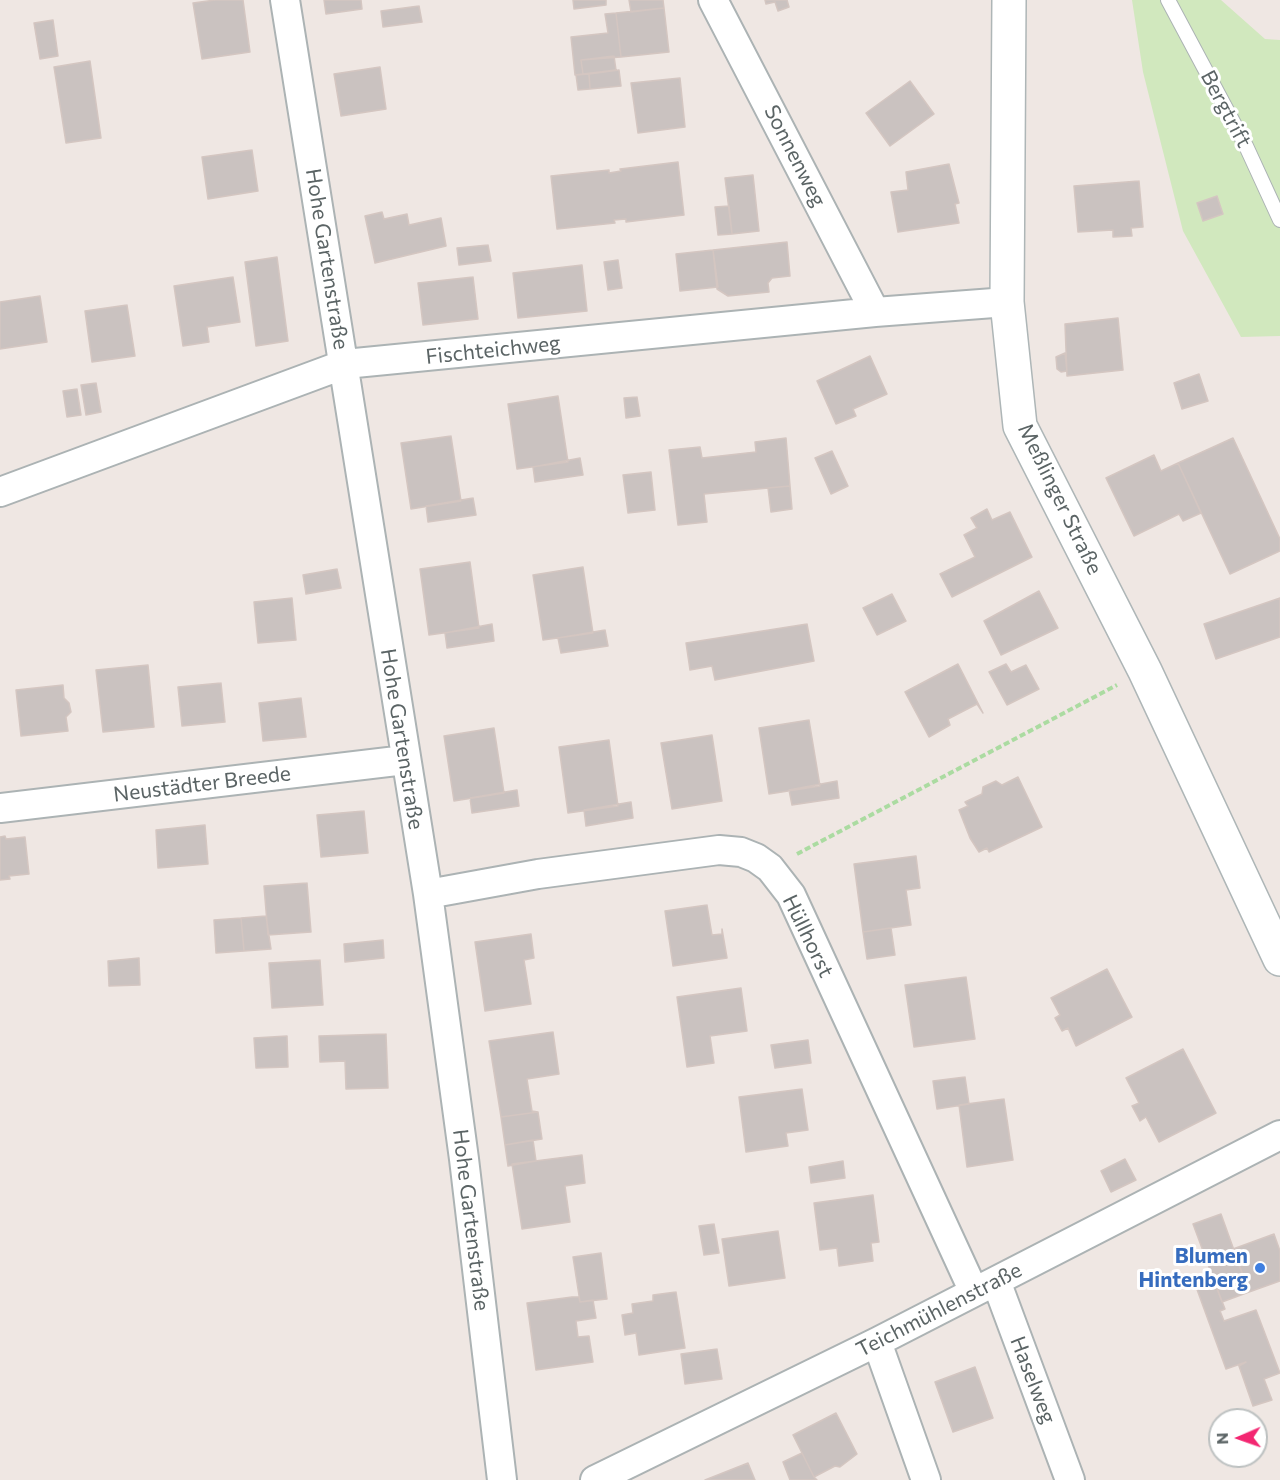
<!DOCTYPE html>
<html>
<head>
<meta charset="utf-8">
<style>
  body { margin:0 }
  #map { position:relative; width:1280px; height:1480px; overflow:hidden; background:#efe7e3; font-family:Commissioner,sans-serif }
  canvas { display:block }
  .north { position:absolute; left:1208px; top:1408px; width:60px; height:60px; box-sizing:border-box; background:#fff; border:2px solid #bdc1c1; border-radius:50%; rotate:268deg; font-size:16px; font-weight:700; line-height:24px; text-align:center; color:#5b6465 }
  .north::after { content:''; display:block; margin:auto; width:21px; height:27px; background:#f32671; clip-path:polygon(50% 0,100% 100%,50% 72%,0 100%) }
</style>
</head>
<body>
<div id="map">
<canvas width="1280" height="1480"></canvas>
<div class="north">N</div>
</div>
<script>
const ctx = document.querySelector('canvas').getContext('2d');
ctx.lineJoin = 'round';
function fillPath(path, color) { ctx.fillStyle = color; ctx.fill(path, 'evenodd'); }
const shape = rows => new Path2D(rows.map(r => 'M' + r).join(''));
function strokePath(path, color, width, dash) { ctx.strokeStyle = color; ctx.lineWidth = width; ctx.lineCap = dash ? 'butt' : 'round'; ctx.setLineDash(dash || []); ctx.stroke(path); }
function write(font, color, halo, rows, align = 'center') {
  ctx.font = font + ' Commissioner,sans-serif'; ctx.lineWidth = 6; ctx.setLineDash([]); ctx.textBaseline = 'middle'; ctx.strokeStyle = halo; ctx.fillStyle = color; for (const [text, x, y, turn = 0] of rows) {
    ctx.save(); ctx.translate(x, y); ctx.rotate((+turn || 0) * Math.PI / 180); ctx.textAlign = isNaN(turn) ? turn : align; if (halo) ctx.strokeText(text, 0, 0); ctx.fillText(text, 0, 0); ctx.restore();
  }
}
fillPath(shape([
  [1132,0,1221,0,1265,39,1280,40,1280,336,1241,337,1183,231,1143,72]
]), '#d1e8be');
const building = shape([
  [215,0,243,0,250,52,202,59,193,3,215,0],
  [324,0,361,0,362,9,326,14,324,0],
  [573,0,606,0,606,5,574,9,573,0],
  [629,0,663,0,664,8,631,12,629,0],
  [765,0,787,0,789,7,778,11,775,2,766,4,765,0],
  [419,6,422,22,383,27,381,11,419,6],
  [664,8,669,52,621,57,616,13,664,8],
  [616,13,621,57,581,60,583,74,575,75,571,37,608,33,605,14,616,13],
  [53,20,58,56,40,59,34,23,53,20],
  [614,56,616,70,583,74,581,60,614,56],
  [90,61,101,138,66,143,54,67,90,61],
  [380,67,386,109,341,116,334,74,380,67],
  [619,70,621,86,590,89,589,74,619,70],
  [589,74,590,89,578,90,576,75,589,74],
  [680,78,685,127,638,133,631,83,680,78],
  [910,81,934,114,890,146,866,113,910,81],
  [252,150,258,191,208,199,202,157,252,150],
  [678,162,684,215,626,222,626,219,614,220,615,223,557,229,551,176,609,170,609,173,621,171,620,169,678,162],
  [949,164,959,203,955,204,959,223,898,232,891,192,908,190,906,172,949,164],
  [753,175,759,231,732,234,725,178,753,175],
  [1139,181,1143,227,1131,228,1132,236,1113,237,1113,230,1078,232,1074,186,1139,181],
  [1217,196,1223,214,1203,221,1197,203,1217,196],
  [729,206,732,234,718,235,715,207,729,206],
  [382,212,384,219,407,214,409,225,441,218,446,246,375,263,365,216,382,212],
  [787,242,790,276,772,278,768,283,769,292,728,296,717,289,713,250,787,242],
  [488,245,491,261,459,265,457,248,488,245],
  [713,250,718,287,680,291,676,254,713,250],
  [277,257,288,341,256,346,245,262,277,257],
  [618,260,622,288,608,290,604,262,618,260],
  [582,265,587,311,518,318,513,273,582,265],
  [233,277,240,322,207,327,209,342,183,346,174,286,233,277],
  [473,277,478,319,423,325,418,283,473,277],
  [40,296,47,342,0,349,0,302,40,296],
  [127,305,135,356,92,362,85,311,127,305],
  [1118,318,1123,370,1067,376,1065,324,1118,318],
  [1065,353,1067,371,1061,372,1057,369,1056,357,1065,353],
  [870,356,887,394,853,409,856,416,836,424,817,381,870,356],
  [1199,374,1208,401,1182,409,1174,383,1199,374],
  [96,383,101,412,86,415,81,385,96,383],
  [77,389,81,415,67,417,63,391,77,389],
  [558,396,568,462,517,469,508,404,558,396],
  [637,397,640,416,626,418,624,398,637,397],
  [451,436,461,501,411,509,401,443,451,436],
  [786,438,790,486,704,494,707,522,678,525,669,450,700,447,702,458,756,452,755,442,786,438],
  [1233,438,1280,539,1280,551,1230,574,1178,463,1233,438],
  [832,451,848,486,831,494,815,458,832,451],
  [1154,455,1161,471,1178,463,1201,513,1183,521,1179,514,1134,536,1106,478,1154,455],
  [580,458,583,475,535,482,533,467,580,458],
  [651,472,655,510,628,513,623,475,651,472],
  [790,486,792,509,771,512,768,488,790,486],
  [473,498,476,515,428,522,426,506,473,498],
  [987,509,992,520,1010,512,1032,557,952,597,940,574,975,557,964,535,977,528,971,518,987,509],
  [470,562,479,628,429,635,420,569,470,562],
  [583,567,593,633,543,640,533,575,583,567],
  [337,569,341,588,306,594,303,575,337,569],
  [1039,591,1058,628,1001,655,984,621,1039,591],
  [892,594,906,621,877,635,863,608,892,594],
  [292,598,296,640,258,643,254,602,292,598],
  [1280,598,1280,637,1216,659,1204,624,1280,598],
  [492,624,494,641,447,648,445,633,492,624],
  [807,624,814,661,715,680,712,666,690,670,686,643,807,624],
  [605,630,608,646,561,653,558,638,605,630],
  [958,664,983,713,977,704,948,719,950,725,929,737,905,692,958,664],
  [1006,664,1011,672,1026,665,1039,689,1007,705,989,672,1006,664],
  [148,665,154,727,103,732,96,670,148,665],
  [221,683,225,722,182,726,178,687,221,683],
  [63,685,64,698,69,703,71,712,66,717,68,731,21,736,16,690,63,685],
  [301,698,306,737,263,741,259,703,301,698],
  [809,720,820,786,769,794,759,728,809,720],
  [494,728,504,793,454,801,444,736,494,728],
  [712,735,722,801,672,809,661,743,712,735],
  [609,740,618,806,568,813,559,747,609,740],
  [1018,777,1042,827,989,852,987,848,979,852,970,838,959,810,968,806,965,802,982,794,983,787,996,781,1002,785,1018,777],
  [837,781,839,798,792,805,789,790,837,781],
  [517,790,519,806,472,813,470,798,517,790],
  [631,802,633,818,586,826,584,810,631,802],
  [364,811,368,853,321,857,317,815,364,811],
  [205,825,208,864,158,868,156,830,205,825],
  [5,836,6,839,25,837,29,874,9,876,10,879,0,880,0,837,5,836],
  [916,856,920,888,906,890,911,925,863,932,854,864,916,856],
  [307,883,311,932,268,935,264,886,307,883],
  [707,905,712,935,722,934,722,929,727,958,673,966,665,911,707,905],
  [266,916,271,949,244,951,241,918,266,916],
  [241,918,244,951,216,953,214,920,241,918],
  [891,928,895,955,867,959,863,932,891,928],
  [531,934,534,958,524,960,531,1004,485,1011,475,942,531,934],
  [383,940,384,958,345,962,344,944,383,940],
  [139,958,140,985,109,986,108,961,139,958],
  [320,960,323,1005,272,1008,269,963,320,960],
  [1107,969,1132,1017,1076,1046,1068,1028,1062,1031,1055,1018,1060,1015,1051,998,1107,969],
  [966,977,975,1039,914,1047,905,985,966,977],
  [741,988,747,1031,710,1036,714,1063,687,1067,677,997,741,988],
  [553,1032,559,1074,527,1079,532,1111,538,1112,501,1117,489,1041,553,1032],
  [386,1034,388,1088,346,1089,345,1061,320,1062,319,1036,386,1034],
  [287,1036,288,1067,256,1068,254,1038,287,1036],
  [808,1040,811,1063,775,1068,771,1045,808,1040],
  [1183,1049,1216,1113,1159,1142,1146,1117,1140,1121,1132,1106,1139,1103,1126,1078,1183,1049],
  [965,1077,969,1104,937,1109,933,1081,965,1077],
  [802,1089,808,1130,786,1133,788,1146,746,1152,739,1097,802,1089],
  [1004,1099,1013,1160,967,1167,959,1105,1004,1099],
  [538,1112,542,1139,505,1145,501,1117,538,1112],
  [533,1140,536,1161,508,1166,505,1145,533,1140],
  [582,1155,585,1183,565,1186,570,1222,522,1229,512,1164,582,1155],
  [1125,1159,1136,1180,1111,1192,1101,1171,1125,1159],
  [843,1161,845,1178,811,1183,809,1167,843,1161],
  [873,1195,879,1242,871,1243,873,1261,839,1266,837,1248,820,1250,814,1203,873,1195],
  [1221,1214,1249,1292,1222,1302,1193,1224,1221,1214],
  [714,1224,719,1253,704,1255,699,1226,714,1224],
  [778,1231,785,1278,729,1286,722,1239,778,1231],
  [1274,1234,1280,1251,1280,1281,1249,1292,1233,1249,1274,1234],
  [601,1253,607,1299,580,1302,573,1257,601,1253],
  [1213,1278,1225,1309,1220,1311,1224,1321,1256,1310,1280,1373,1264,1379,1272,1400,1253,1406,1239,1366,1246,1362,1226,1369,1195,1284,1213,1278],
  [676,1292,685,1348,639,1355,636,1333,625,1335,622,1315,633,1313,632,1304,653,1301,653,1295,676,1292],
  [572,1297,579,1297,580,1302,593,1300,596,1318,576,1321,578,1337,589,1336,593,1362,536,1370,527,1303,572,1297],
  [717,1349,722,1379,685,1384,681,1354,717,1349],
  [975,1367,993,1418,953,1432,935,1382,975,1367],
  [836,1413,857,1454,840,1467,835,1466,814,1477,793,1435,836,1413],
  [802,1453,814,1477,817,1480,790,1480,783,1462,802,1453],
  [748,1463,755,1480,705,1480,748,1463]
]);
fillPath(building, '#cac2c0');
strokePath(building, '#d4c6c1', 1.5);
const lane = shape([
  [1168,0,1246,146,1280,220]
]);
const street = shape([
  [285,0,428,894,464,1159,502,1480],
  [713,0,875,312],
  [0,492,345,364,875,312,1007,302],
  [0,808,405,760],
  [428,894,538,874,719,850,741,852,756,858,770,868,791,895,974,1292],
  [996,1281,1070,1480],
  [877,1342,926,1480],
  [595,1480,877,1342,1280,1135]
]);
const secondary = shape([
  [1009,0,1007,302,1020,426,1145,671,1280,959]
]);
strokePath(lane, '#acb3b4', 16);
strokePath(street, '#acb3b4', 32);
strokePath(secondary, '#aeb6b7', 36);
strokePath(shape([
  [797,854,1117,685]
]), '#abdba1', 4, [6, 3]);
strokePath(lane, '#fff', 14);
strokePath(street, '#fff', 28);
strokePath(secondary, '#fff', 33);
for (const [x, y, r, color] of [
  [1260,1268,6,"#3f7fe0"]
]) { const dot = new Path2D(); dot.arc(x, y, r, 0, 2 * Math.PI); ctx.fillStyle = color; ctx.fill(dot); strokePath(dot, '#fff', 2); }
write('21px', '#5b6465', '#fff', [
  ["Bergtrift",1226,109,62],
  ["Sonnenweg",795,156,63],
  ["Hohe Gartenstraße",327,259,81],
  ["Fischteichweg",493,350,-6],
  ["Meßlinger Straße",1060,499,64],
  ["Hohe Gartenstraße",402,739,81],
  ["Neustädter Breede",202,784,-7],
  ["Hüllhorst",808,936,64],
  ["Hohe Gartenstraße",471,1220,83],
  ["Teichmühlenstraße",939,1310,-27],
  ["Haselweg",1033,1380,69]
]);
write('bold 21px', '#366cbe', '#fff', [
  ["Blumen",1248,1256],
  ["Hintenberg",1248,1280]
], 'right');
</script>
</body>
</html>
